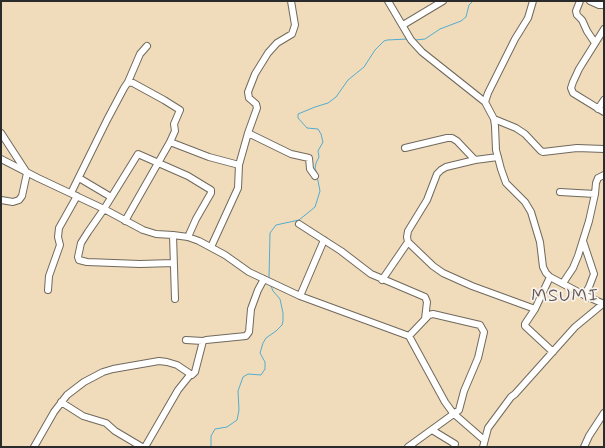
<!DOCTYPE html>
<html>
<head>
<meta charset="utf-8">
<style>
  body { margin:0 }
  #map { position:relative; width:605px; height:448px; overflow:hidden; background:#f0dcbb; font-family:Mynerve,sans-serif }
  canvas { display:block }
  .frame { position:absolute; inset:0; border:2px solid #2b2b2b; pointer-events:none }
</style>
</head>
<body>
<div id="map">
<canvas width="605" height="448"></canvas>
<div class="frame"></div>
</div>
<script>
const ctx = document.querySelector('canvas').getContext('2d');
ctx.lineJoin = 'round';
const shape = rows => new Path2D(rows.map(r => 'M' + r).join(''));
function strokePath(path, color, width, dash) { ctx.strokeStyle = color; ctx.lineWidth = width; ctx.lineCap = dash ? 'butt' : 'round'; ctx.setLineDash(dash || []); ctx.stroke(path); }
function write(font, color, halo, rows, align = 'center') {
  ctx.font = font + ' Mynerve,sans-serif'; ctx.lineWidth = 3.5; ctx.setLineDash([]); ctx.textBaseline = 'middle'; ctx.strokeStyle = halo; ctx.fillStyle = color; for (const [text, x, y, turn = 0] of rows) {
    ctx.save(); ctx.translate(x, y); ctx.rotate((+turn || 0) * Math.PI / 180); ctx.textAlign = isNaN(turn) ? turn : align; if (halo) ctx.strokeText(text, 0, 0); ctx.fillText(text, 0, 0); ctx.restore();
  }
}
strokePath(shape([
  [415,40,425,39,440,29,461,21,466,17,469,5,473,1],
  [317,173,315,169,316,163,319,157,318,151,323,142,321,134,318,129,307,128,298,118,298,114,315,107,328,103,336,97,348,80,364,67,375,50,384,41,387,40,408,39],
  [269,279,270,233,276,225,299,220,315,207,320,191,317,176],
  [211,447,211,436,215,429,227,427,237,420,239,410,238,391,243,377,248,374,261,375,265,369,265,362,260,353,263,343,266,338,276,331,282,325,283,321,283,313,280,299,273,291,271,286]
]), '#52accf', 1);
const minor = shape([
  [388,1,411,40,422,52,485,102],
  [533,1,528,18,515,39,488,93,485,102,494,119,495,126,496,150,501,169,506,183,525,202,531,212,540,242,543,267,546,273,550,277,584,295,604,304],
  [580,1,576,11,577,15,582,20,587,31,595,43],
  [590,1,599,5,602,5,604,2],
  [403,25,443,1],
  [604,29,579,69,573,82,571,88,573,93,604,112],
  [128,82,140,54,147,46],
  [598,109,604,100],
  [494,119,516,128,525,134,541,151,543,152,577,148,604,149],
  [1,133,27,173,22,196,19,200,13,202,1,200],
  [248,133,291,154,309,158,310,169,315,176],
  [170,142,209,157,239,165],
  [405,148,447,138,452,138,457,141,475,160],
  [498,157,475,160,446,167,441,170,437,174,427,200,408,231,407,237,408,242,433,266,443,273,472,286,535,309],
  [1,159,38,178,104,209,143,230,156,234,173,235,188,237,199,241,225,255,249,272,300,296,409,336,445,402,453,413,484,440],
  [79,178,111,197],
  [560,192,595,194],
  [71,193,107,120,124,88,128,82,133,83,164,100,180,110,174,124,175,131,170,142,125,221],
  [299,224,341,251,371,274,425,297,427,302,425,319],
  [173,235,175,299],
  [583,241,594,274,589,287,584,295],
  [211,247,238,188,239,165,248,133,257,108,256,104,249,98,248,92,255,74,268,53,277,43,292,34,295,25,291,1],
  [173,263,140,264,87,262,79,260,78,257,81,243,88,232,104,209,138,154,188,176,211,190,211,193,196,219,188,237],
  [550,277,535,309,525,324,525,326,553,352],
  [382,280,408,242],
  [563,283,573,268,578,256,589,221,595,194,596,183,598,178,604,175],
  [48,290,49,276,60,245,58,237,59,228,77,196],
  [300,296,324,240],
  [186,340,203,341],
  [61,402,83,416,106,423,115,431,142,447],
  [432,430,455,444,454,447],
  [34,447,54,412,67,395,84,382,103,372,113,369,159,361,167,362,177,365,192,375,195,372,203,341,206,340,246,336,249,332,251,309,258,290,264,279],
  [145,447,178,390,190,375],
  [408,447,459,410,464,391,478,358,484,332,480,325,433,314,429,315,409,336],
  [483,447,488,428,511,397,515,394,575,327,604,303],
  [584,447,589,436,604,413]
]);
strokePath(minor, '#70695d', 8);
strokePath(minor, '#fff', 6);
ctx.letterSpacing = '1px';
write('18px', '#62525d', '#f7f3e8', [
  ["MSUMI",565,297]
]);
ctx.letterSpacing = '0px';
</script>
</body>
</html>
